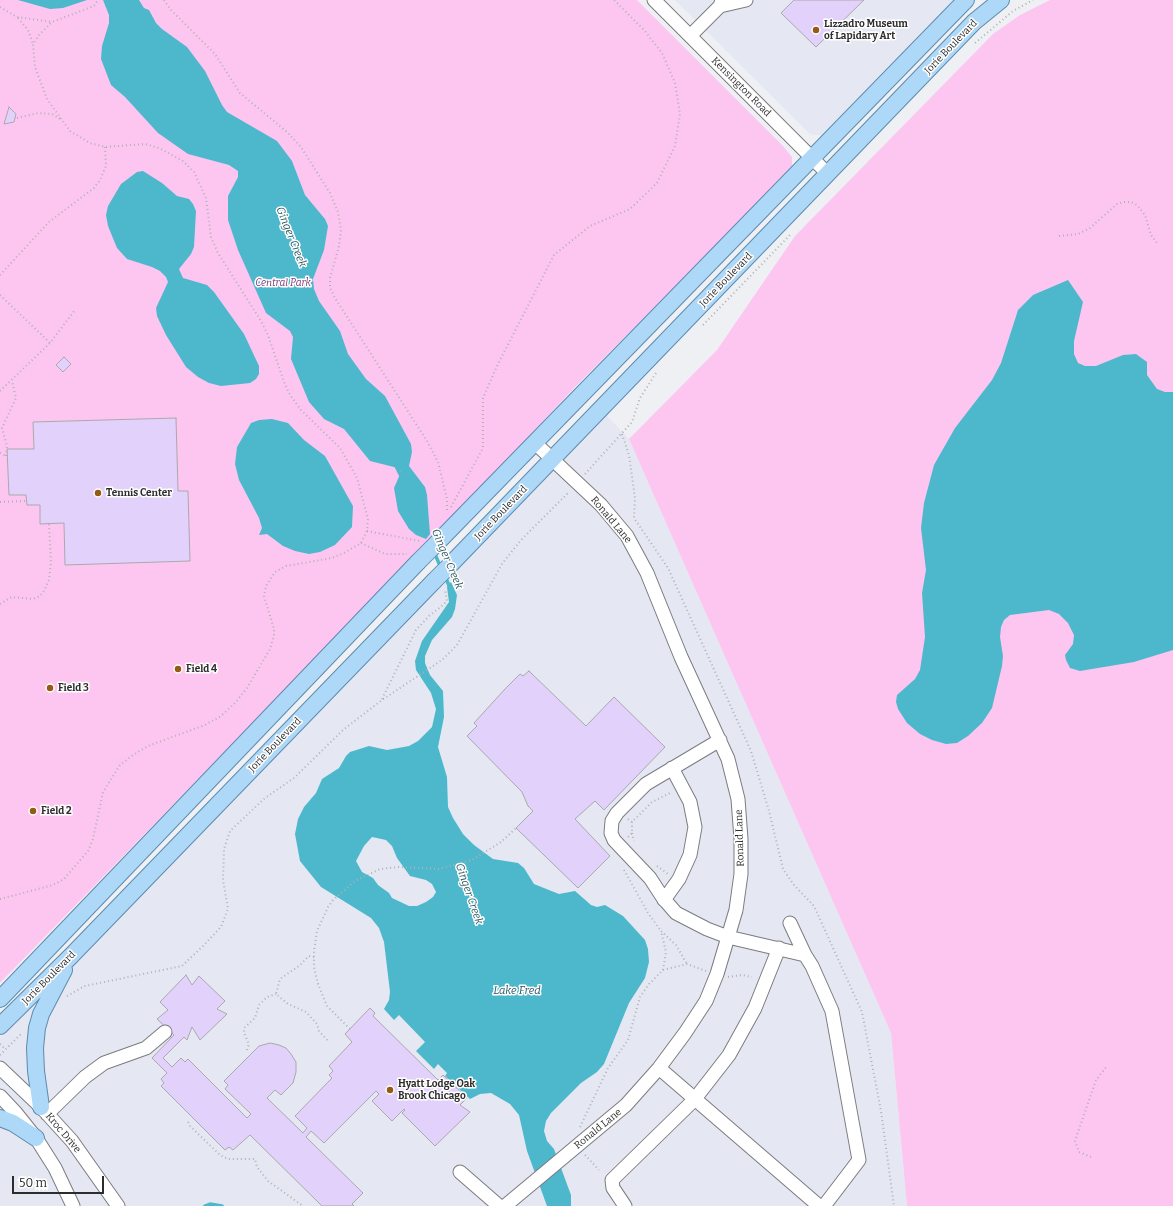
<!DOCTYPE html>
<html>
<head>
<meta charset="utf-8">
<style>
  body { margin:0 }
  #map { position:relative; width:1173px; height:1206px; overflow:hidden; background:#eff0f3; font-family:Bitter,serif }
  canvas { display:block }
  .scale { position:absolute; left:12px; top:1176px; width:92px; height:18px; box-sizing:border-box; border:2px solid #2c2c2d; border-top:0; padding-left:5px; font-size:12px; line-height:14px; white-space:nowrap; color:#2c2c2d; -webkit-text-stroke:3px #fff; paint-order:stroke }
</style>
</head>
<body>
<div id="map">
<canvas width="1173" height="1206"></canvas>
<div class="scale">50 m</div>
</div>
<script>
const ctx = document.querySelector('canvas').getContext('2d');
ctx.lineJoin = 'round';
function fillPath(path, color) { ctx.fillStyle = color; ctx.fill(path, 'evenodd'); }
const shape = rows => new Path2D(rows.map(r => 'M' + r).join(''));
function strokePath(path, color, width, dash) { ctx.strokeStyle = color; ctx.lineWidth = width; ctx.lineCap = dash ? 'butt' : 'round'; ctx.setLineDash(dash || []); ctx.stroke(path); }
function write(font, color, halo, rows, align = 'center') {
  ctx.font = font + ' Bitter,serif'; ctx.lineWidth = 3; ctx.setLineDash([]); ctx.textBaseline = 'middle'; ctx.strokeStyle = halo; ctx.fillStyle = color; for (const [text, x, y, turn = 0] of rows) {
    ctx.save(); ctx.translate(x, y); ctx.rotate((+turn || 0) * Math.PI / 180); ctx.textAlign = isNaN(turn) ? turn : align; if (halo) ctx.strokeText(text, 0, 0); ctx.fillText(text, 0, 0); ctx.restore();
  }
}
fillPath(shape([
  [675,0,954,0,830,129,822,135,815,135,810,134,806,130],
  [606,415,629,439,891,1033,907,1206,0,1206,0,1037]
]), '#e5e8f3');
fillPath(shape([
  [0,0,637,0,783,146,792,157,792,166,786,175,576,386,467,502,0,983],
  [1050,0,1173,0,1173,1206,907,1206,891,1033,629,439,717,350,795,236,993,34,1020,15]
]), '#fdc6f1');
fillPath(shape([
  [18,0,87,0,63,8,50,9],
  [103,0,139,0,144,8,149,10,156,23,162,29,187,47,205,71,222,105,227,112,277,141,292,161,305,195,325,219,328,226,324,250,313,279,314,289,319,301,340,331,348,354,366,379,385,396,411,444,412,452,409,466,425,487,427,495,430,534,426,539,416,535,409,529,398,511,394,488,401,472,398,468,370,461,344,429,324,419,309,402,291,359,293,337,290,331,266,313,238,250,228,220,228,196,238,177,238,171,229,165,188,154,158,133,125,97,111,85,101,59,102,46,109,23,109,15],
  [143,171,162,183,177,196,189,199,193,204,196,211,194,247,191,254,179,269,183,278,207,285,214,292,244,334,259,366,259,374,256,379,250,383,221,386,209,383,198,377,186,367,166,335,157,316,156,308,168,282,166,277,160,271,152,267,127,259,117,248,108,226,106,215,108,206,121,184,137,172],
  [1068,280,1083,302,1074,341,1074,354,1078,363,1085,366,1096,366,1123,355,1136,354,1147,362,1147,375,1157,389,1165,392,1173,392,1173,650,1134,662,1080,671,1070,668,1066,660,1065,655,1073,644,1074,635,1068,623,1059,614,1049,610,1010,615,1004,620,1001,627,1000,637,1003,656,1002,666,992,708,982,723,968,736,957,743,946,744,932,740,920,734,907,723,898,709,896,702,897,695,915,679,920,670,925,637,922,593,926,570,921,528,924,503,934,465,955,428,992,380,1001,363,1018,310,1033,295],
  [272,419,288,423,304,440,325,456,353,506,352,527,335,545,320,552,309,554,295,551,283,546,267,534,259,535,262,528,259,518,239,480,235,464,237,447,251,423,259,420],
  [451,582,457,595,455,609,452,617,432,640,425,656,425,663,430,675,443,691,444,717,438,747,447,777,448,807,453,818,463,834,474,845,493,859,518,863,524,868,534,884,559,894,575,891,591,905,597,907,605,905,623,916,645,940,648,949,649,962,645,978,629,1003,604,1064,597,1072,581,1083,551,1113,546,1121,544,1131,547,1141,554,1149,571,1195,571,1206,547,1206,527,1151,519,1115,510,1104,491,1093,480,1094,470,1099,445,1076,447,1073,438,1064,434,1069,416,1051,425,1042,399,1015,394,1020,384,1009,389,1000,390,992,384,942,379,928,371,918,321,887,300,861,295,834,298,819,304,807,316,793,322,779,339,768,346,756,350,752,369,746,387,750,409,746,418,741,432,727,436,709,431,693,416,670,415,661,422,641,449,602,447,587],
  [372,837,386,840,392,846,397,858,410,876,426,880,432,884,436,892,433,897,426,902,417,906,409,906,392,898,389,893,378,885,373,878,362,872,356,861,364,846]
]), '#4db8cc');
strokePath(shape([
  [395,464,402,478],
  [434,552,441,568],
  [445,576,450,588],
  [205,1206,210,1204,222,1206]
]), '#4db8cc', 3.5);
const building = shape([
  [794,0,864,0,816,47,781,13,794,0],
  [9,107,16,114,14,122,4,124,9,107],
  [64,357,71,364,63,372,56,365,64,357],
  [176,418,178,491,188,491,190,561,65,565,64,523,40,524,40,505,27,505,26,495,9,495,7,449,34,449,33,422,176,418],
  [529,671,586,726,614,697,665,747,604,810,595,801,575,819,610,856,578,888,516,828,533,811,528,806,522,792,467,736,477,726,474,723,505,689,520,674,523,676,529,671],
  [186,975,192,985,199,976,225,1001,217,1009,227,1014,200,1040,192,1027,187,1040,184,1037,163,1058,172,1067,181,1058,185,1062,188,1059,247,1118,251,1114,225,1089,228,1085,224,1081,259,1046,270,1043,279,1045,286,1048,291,1054,296,1062,296,1072,293,1083,281,1095,275,1090,267,1098,303,1133,307,1128,295,1116,332,1078,329,1075,333,1071,329,1066,352,1042,345,1034,370,1008,375,1013,373,1016,438,1080,443,1075,467,1098,460,1105,470,1112,435,1146,402,1113,405,1110,404,1109,392,1121,372,1101,379,1094,376,1091,324,1143,311,1131,306,1137,363,1193,352,1204,354,1206,322,1206,250,1135,233,1150,229,1147,225,1150,161,1086,164,1083,161,1079,167,1073,152,1058,174,1035,157,1019,168,1010,160,1002,186,975]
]);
fillPath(building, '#e2d1fb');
strokePath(building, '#aaa9ac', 1);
const minor = shape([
  [654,0,828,174],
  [720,6,746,0],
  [690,36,720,6,722,0],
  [720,740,646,784,617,813,612,821,611,833,614,840,650,878,663,898,676,913,707,929,728,937,805,955,812,966,832,1011,859,1160,824,1206],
  [664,900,679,879,690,855,695,827,690,802,672,768],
  [790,923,805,955],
  [0,1068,41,1107,72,1141,118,1206],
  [659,1068,819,1206],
  [0,1096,16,1113,36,1138,55,1168,73,1206],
  [47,1114,85,1077,104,1063,146,1048,165,1032],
  [460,1172,499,1206],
  [505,1206,626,1105,659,1068,685,1033,706,1001,717,974,736,910,741,874,741,839,738,799,728,759,681,657,647,573,627,536,601,505,535,443],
  [625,1206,613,1188,612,1180,694,1100,729,1055,755,1008,779,948]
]);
const major = shape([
  [437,543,966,0],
  [450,565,974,22,1001,0],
  [0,999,418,562],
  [0,1026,71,956,434,581],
  [41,1107,36,1071,35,1048,37,1028,41,1014,64,970],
  [0,1118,13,1123,36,1138]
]);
strokePath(minor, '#7b7c7f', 15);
strokePath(major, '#5d8bae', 18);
strokePath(shape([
  [164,0,171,10,215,54,240,93,287,132,301,147,330,193,338,212,341,230,339,246,330,278,330,288,335,298,427,441,438,462,447,499,447,512],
  [0,7,17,17,52,22],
  [18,18,28,30,33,44],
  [975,43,1013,11,1033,0],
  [17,118,38,113,52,114,60,119],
  [1059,236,1078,234,1090,228,1117,204,1123,202,1131,202,1137,205,1145,215,1151,235,1157,243],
  [0,275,49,222,94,188,100,180,106,166,105,147],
  [0,295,50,343],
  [703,325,790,235],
  [0,391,50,343,75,310],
  [622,434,629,455,635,498,634,518,668,568,751,751,769,811,783,869,794,885,814,906,862,1012,881,1111,894,1206],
  [0,453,6,456],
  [6,456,7,446,2,428,16,398,12,381],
  [585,474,632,422,640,398,656,373],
  [0,502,27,501],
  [451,507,483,448,483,398,498,364,554,255,590,226,630,209,657,183,675,146,680,114,675,83,662,53,644,30,614,0],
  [367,531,420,541],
  [361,543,385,554,407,554],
  [0,604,12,597,33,599,40,596,44,591,49,580,51,562,49,524],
  [382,699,416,630,429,616,443,605,447,601,445,589],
  [628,819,632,822,652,802,672,792],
  [632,833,634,841],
  [628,837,632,833,632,822],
  [657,866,668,874],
  [624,870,648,913,661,931],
  [0,899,53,885,64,879,88,851,93,839,103,792,120,765,133,755,148,746,205,725,221,716,235,703,247,688,270,649,274,636,274,629,264,596,266,586,275,572,286,566,332,558,344,553,361,543,367,531,368,519,357,478,340,448,301,410,290,395,284,382,268,335,261,321,218,253,211,237,206,198,194,172,183,161,159,148,145,144,105,147,90,143,70,131,47,99,35,67,33,44,39,35,52,22,94,6,98,0],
  [314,957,309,956,299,966,280,979,276,994,288,1004,306,1012,317,1024,319,1031,328,1041],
  [663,970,666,952,661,931,676,945,687,964],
  [728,977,742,975,752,977],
  [67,996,85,986,182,966,203,946,221,927,228,909,223,880,224,849,230,831,265,798,294,778,343,730,382,700,442,660,457,645,502,564,521,540,569,492],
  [350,1029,327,1006,318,984,314,967,314,951,317,931,328,907,333,900,355,881,380,869,399,867,439,869,472,860,501,842,516,828],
  [0,1044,5,1049],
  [247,1050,249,1044,244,1033,244,1028,255,1018,259,1005,267,997,276,994],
  [0,1055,22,1033],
  [188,1122,190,1126,220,1155,228,1159,255,1159,257,1167,268,1181,303,1206],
  [580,1127,608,1068,628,1040,640,997,649,984,663,970,687,964,706,971],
  [585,1155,599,1170],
  [1091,1157,1079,1152,1075,1141,1096,1080,1107,1066]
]), '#b0b1b3', 2, [1, 3]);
strokePath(minor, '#fff', 13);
strokePath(major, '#aed8f8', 16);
const majorBridge = shape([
  [418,562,437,543],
  [434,581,450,565]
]);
strokePath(majorBridge, '#5d8bae', 18, []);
strokePath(majorBridge, '#aed8f8', 16);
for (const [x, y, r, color] of [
  [816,30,4,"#935c15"],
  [98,493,4,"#935c15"],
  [178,669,4,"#935c15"],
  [50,688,4,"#935c15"],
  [33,811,4,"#935c15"],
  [390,1090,4,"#935c15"]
]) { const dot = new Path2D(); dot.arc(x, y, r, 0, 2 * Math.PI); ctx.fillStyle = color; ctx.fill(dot); strokePath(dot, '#fff', 1.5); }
write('bold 10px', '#2c2c2d', '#fff', [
  ["Lizzadro Museum",824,24],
  ["of Lapidary Art",824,36],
  ["Tennis Center",106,493],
  ["Field 4",186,669],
  ["Field 3",58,688],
  ["Field 2",41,811],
  ["Hyatt Lodge Oak",398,1084],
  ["Brook Chicago",398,1096]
], 'left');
write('10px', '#2c2c2d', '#fff', [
  ["Jorie Boulevard",951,47,-46],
  ["Kensington Road",741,87,45],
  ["Jorie Boulevard",726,280,-46],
  ["Jorie Boulevard",501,513,-46],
  ["Ronald Lane",611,520,50],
  ["Jorie Boulevard",275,745,-46],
  ["Ronald Lane",740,838,-92],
  ["Jorie Boulevard",49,978,-45],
  ["Ronald Lane",598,1129,-39],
  ["Kroc Drive",63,1133,50]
]);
write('italic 10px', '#813675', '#fff', [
  ["Central Park",283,283]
]);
write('italic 11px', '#2a5860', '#fff', [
  ["Ginger Creek",291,237,68],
  ["Ginger Creek",447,559,67],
  ["Ginger Creek",469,894,71],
  ["Lake Fred",517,991]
]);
</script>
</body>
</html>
